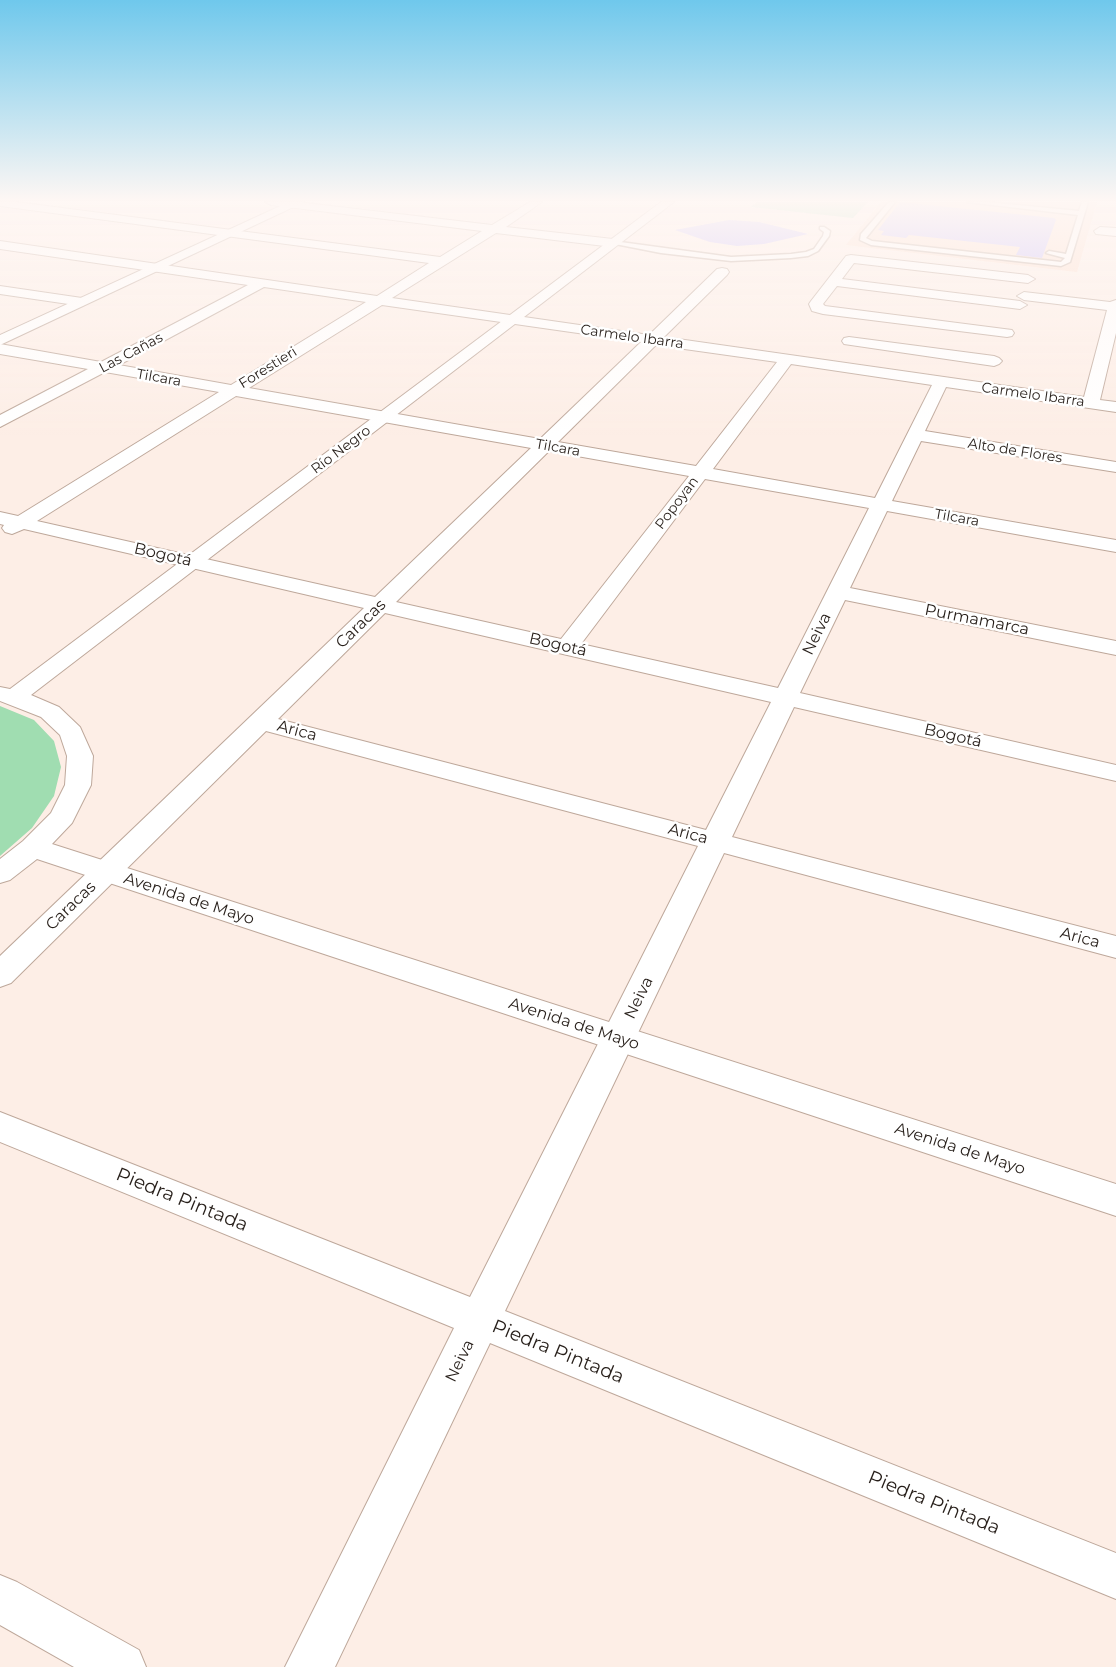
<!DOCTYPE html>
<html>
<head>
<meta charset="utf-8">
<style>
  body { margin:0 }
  canvas { display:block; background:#fdeee6 }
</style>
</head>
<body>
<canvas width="1116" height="1667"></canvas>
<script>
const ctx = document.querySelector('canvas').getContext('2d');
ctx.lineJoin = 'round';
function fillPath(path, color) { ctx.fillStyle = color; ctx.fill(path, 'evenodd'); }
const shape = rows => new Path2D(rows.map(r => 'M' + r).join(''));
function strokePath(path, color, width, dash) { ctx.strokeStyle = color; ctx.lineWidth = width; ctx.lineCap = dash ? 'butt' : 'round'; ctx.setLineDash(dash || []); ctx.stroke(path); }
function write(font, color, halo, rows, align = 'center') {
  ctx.font = font + ' Montserrat,sans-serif'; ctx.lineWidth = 5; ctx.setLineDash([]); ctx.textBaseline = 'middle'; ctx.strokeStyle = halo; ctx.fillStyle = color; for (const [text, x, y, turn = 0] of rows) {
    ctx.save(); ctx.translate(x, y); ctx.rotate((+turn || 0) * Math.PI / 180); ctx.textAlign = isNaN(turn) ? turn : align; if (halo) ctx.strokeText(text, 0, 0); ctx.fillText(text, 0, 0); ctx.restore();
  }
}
fillPath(shape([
  [881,202,1097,202,1077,272,846,245]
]), '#fddecd');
fillPath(shape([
  [757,202,868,202,853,218,751,207],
  [0,706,34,720,54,741,61,767,54,796,32,828,0,856]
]), '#a0ddb1');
fillPath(shape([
  [900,202,1054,218,1056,220,1042,258,1016,255,1020,247,909,235,906,238,881,235,884,231,878,230],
  [729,220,759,222,808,234,764,244,737,246,710,242,675,230]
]), '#c3b9fe');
const service = shape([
  [889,202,895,202,866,238,872,241,1061,262,1065,258,1046,253,1049,251,1066,254,1078,215,967,202,986,202,1079,211,1082,202,1088,202,1070,262,1061,266,871,245,860,240,861,234,889,202],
  [820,227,824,227,830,231,829,236,818,251,808,256,791,258,731,261,661,253,610,243,613,241,731,257,791,254,806,252,814,249,823,236,824,232,820,229,820,227]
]);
const minor = shape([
  [0,202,16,202,440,257,482,231,271,205,265,202,297,202,492,225,530,202,542,202,506,227,613,239,619,243,613,247,496,233,392,298,649,335,717,269,722,268,727,269,729,272,727,275,664,337,1084,397,1107,310,1024,300,1017,296,1024,292,1110,302,1116,300,1116,333,1100,400,1116,402,1116,412,946,387,925,431,1116,462,1116,472,921,441,892,501,1116,540,1116,552,887,511,850,588,1116,641,1116,655,845,600,800,693,1116,765,1116,781,794,707,732,837,1116,936,1116,958,724,853,505,1311,1116,1553,1116,1599,490,1343,335,1667,285,1667,454,1328,0,1142,0,1112,470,1297,698,846,266,731,11,983,0,987,0,956,364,608,24,529,12,534,5,532,2,528,4,525,0,524,0,512,18,516,219,392,105,372,0,427,0,415,88,369,0,354,0,344,101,362,248,285,0,249,0,241,377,296,429,263,0,206,0,202],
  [264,287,366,302,231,385,119,365,264,287],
  [382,305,641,342,540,439,249,388,382,305],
  [656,345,777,362,696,466,558,442,656,345],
  [791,364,932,385,875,498,713,469,791,364],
  [236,396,531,448,375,597,37,521,236,396],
  [549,451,689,476,561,639,396,602,549,451],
  [705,479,869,508,778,688,581,644,705,479],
  [385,613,771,702,706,830,278,719,385,613],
  [1100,227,1116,228,1116,236,1096,234,1094,231,1100,227],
  [851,255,1028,275,1035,279,1028,283,854,263,842,279,1020,301,1027,305,1020,309,837,286,823,304,825,306,1012,330,1014,333,1012,336,1007,337,823,314,812,311,809,304,811,301,846,256,851,255],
  [0,286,82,298,89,302,82,306,0,294,0,286],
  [849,337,994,356,999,358,1002,361,999,364,994,366,844,344,842,341,844,338,849,337],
  [0,1575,17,1582,139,1650,146,1667,74,1667,0,1625,0,1575]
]);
const secondary = shape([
  [289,202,304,202,0,345,0,335,289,202],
  [661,202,674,202,31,695,59,707,80,727,93,756,91,785,72,823,52,844,1116,1184,1116,1216,37,859,10,880,0,883,0,859,23,841,51,813,65,785,67,756,60,735,41,717,0,701,0,687,10,689,661,202]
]);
strokePath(service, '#bea89b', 3);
strokePath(minor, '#bea89b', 2);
strokePath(secondary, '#bea89b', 2);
fillPath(service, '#fff');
fillPath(minor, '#fff');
fillPath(secondary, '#fff');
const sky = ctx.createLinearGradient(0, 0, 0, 435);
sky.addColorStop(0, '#6fc8ec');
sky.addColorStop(0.46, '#fef7f4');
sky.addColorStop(1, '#fef7f400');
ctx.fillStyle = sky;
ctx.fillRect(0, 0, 1116, 435);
write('14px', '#261e19', '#fff', [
  ["Carmelo Ibarra",632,337,8],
  ["Las Cañas",131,353,-28],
  ["Forestieri",268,368,-32],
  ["Tilcara",159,378,10],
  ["Carmelo Ibarra",1033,395,8],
  ["Tilcara",558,448,10],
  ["Río Negro",341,450,-37],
  ["Alto de Flores",1015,451,9],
  ["Popoyan",677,503,-53],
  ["Tilcara",957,518,10]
]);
write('16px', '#261e19', '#fff', [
  ["Bogotá",163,555,13],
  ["Purmamarca",977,620,11],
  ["Caracas",361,624,-44],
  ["Neiva",817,634,-64],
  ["Bogotá",558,645,13],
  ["Arica",297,731,15],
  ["Bogotá",953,736,13],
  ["Arica",688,834,15],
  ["Avenida de Mayo",189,899,18],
  ["Caracas",71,906,-44],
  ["Arica",1080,938,15],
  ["Neiva",639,998,-64],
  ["Avenida de Mayo",574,1024,18],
  ["Avenida de Mayo",960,1149,18],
  ["Neiva",460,1361,-64]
]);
write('19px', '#261e19', '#fff', [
  ["Piedra Pintada",182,1200,22],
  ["Piedra Pintada",558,1352,22],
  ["Piedra Pintada",934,1503,22]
]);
</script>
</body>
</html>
